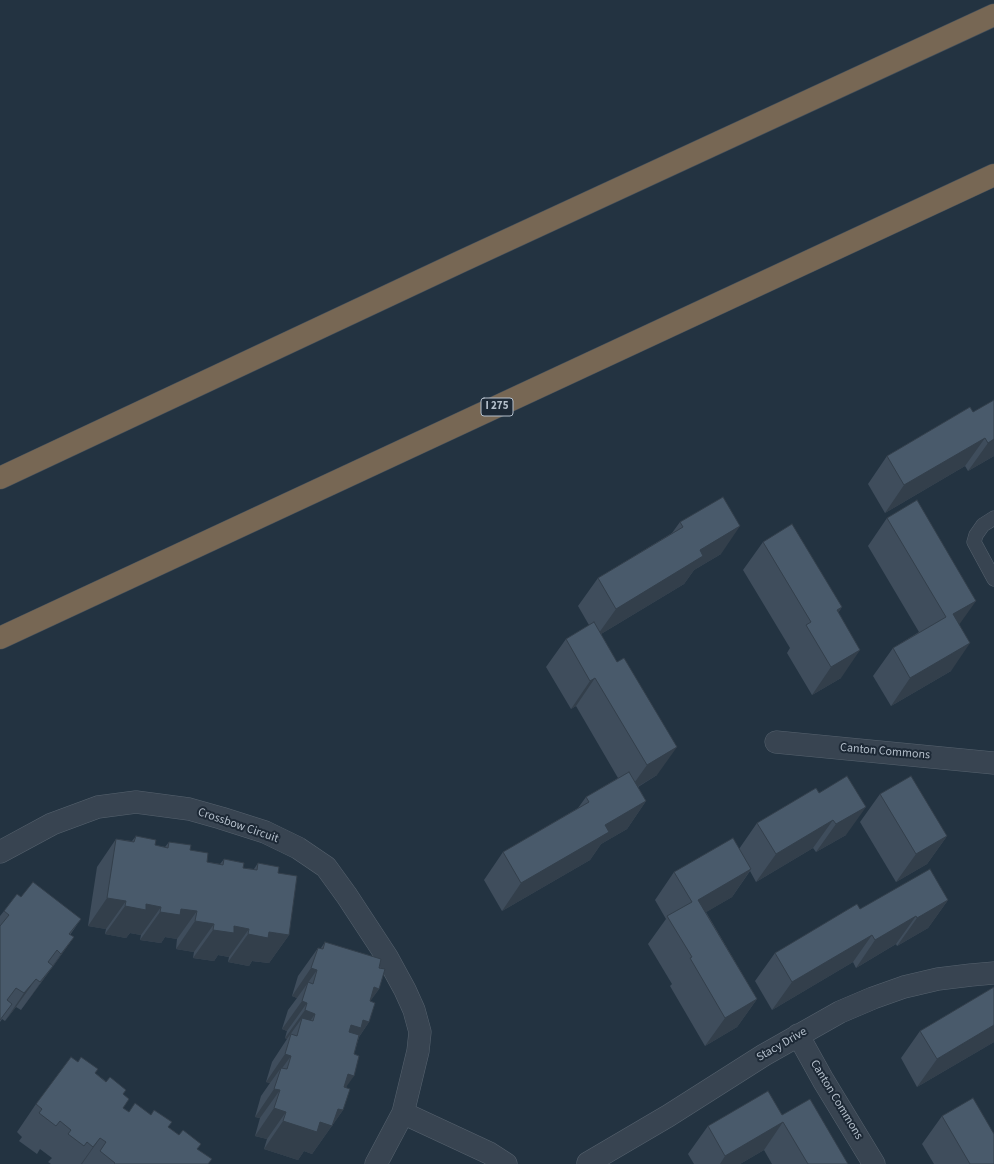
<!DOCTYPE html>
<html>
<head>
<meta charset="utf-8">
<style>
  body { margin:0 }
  canvas { display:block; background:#233341 }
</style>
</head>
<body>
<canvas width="994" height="1164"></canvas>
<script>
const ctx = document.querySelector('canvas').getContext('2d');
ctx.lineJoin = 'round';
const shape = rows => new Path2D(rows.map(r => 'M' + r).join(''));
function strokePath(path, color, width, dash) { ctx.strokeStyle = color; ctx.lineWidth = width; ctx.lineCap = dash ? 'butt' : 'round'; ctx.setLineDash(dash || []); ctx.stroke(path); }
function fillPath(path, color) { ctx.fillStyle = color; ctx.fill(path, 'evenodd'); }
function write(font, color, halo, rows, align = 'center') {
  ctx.font = font + ' "Source Sans 3",sans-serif'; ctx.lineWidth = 4; ctx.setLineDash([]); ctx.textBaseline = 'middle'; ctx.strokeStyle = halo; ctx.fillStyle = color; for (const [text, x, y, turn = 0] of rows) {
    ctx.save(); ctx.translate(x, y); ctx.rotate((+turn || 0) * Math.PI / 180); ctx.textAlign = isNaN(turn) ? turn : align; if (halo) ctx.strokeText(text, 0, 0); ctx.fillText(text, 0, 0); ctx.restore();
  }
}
const lane = shape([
  [994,518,983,525,976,535,974,542,994,579]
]);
const street = shape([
  [776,742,994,763],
  [0,852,52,824,98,807,136,802,189,809,221,818,265,832,298,848,326,867,347,896,387,957,405,990,414,1010,420,1032,418,1051,403,1113,376,1164],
  [798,1035,823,1080,874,1164],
  [403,1113,489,1153,506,1164],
  [588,1163,668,1116,764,1055,840,1012,873,998,904,987,938,979,971,975,994,973]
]);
const highway = shape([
  [0,478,462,261,994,15],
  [0,638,994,175]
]);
strokePath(lane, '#56626e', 15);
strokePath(street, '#56626e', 23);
strokePath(highway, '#434f5b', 23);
strokePath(lane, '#384451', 14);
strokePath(street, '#384451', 22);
strokePath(highway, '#776754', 22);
fillPath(shape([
  [970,407,994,456,968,471,965,466,885,513,868,484,887,456],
  [887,518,959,625,951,671,891,706,873,676,893,648,919,632,868,546],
  [680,522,721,554,694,570,684,584,601,634,657,775,638,787,646,801,627,829,601,844,590,860,502,911,484,880,503,852,578,808,586,797,618,778,576,706,571,709,546,667,566,639,589,625,578,606,598,578,672,533],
  [763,542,842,607,838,613,841,678,812,695,787,653,790,648,743,570],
  [816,788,846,835,816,852,813,848,756,882,750,871,732,897,706,912,757,999,737,1027,705,1046,670,986,672,984,648,944,666,919,655,900,674,872,739,849,757,823],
  [880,794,947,836,927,864,896,882,860,822],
  [136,836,155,845,165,847,169,842,190,850,207,862,220,864,224,859,243,868,254,869,258,863,278,873,289,935,269,963,252,961,249,966,228,962,229,957,218,955,214,961,193,958,194,952,176,949,177,939,165,937,161,943,140,940,141,935,130,933,126,938,105,934,106,929,88,926,97,867,116,839,132,841],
  [21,897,81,919,70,935,74,937,54,965,21,1010,16,1007,5,1021,2,1019,0,1022,0,916,4,911],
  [948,900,928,928,897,946,896,944,856,968,853,962,772,1010,755,981,775,953,860,909],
  [325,942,379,968,379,989,370,1001,369,1022,359,1037,354,1054,346,1088,343,1110,312,1154,304,1151,298,1160,264,1149,267,1139,255,1136,260,1118,255,1117,261,1096,270,1083,266,1082,272,1062,287,1039,285,1038,287,1031,282,1029,288,1010,297,998,292,996,298,976,318,948,321,948],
  [994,987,994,1042,917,1087,901,1058,920,1031],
  [95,1073,123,1094,123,1108,129,1112,151,1115,179,1135,201,1144,197,1149,208,1164,51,1164,48,1162,52,1158,40,1149,37,1154,19,1141,22,1137,17,1132,36,1104],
  [782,1115,848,1164,772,1164,764,1150,740,1164,694,1164,688,1154,708,1126],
  [942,1116,994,1164,934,1164,922,1144]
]), '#3f4d5c');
fillPath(shape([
  [985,438,965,466,885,513,904,485],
  [994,439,994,456,968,471,988,443],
  [740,526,721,554,694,570,684,584,596,637,616,609,700,550],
  [976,601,956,629,953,614],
  [842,607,823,635,837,610],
  [970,643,951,671,891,706,910,678],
  [860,650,841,678,812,695,831,667],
  [595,678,576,706,571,709,590,681],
  [677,747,657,775,627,793,647,765],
  [646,801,627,829,601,844,590,860,502,911,521,883,605,825],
  [866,807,846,835,816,852,836,824],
  [833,820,813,848,756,882,776,854],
  [947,836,927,864,896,882,916,854],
  [751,869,732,897,679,928,698,900],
  [107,898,126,901,106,929,88,926],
  [948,900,928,928,897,946,917,918],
  [146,904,161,907,141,935,130,933,126,938,105,934,125,906],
  [181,909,197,911,177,939,165,937,161,943,140,940,160,912],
  [916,916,896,944,856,968,875,940],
  [195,921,214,924,194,952,176,949],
  [234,926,249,929,229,957,218,955,214,961,193,958,213,930],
  [269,932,289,935,269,963,252,961,249,966,228,962,248,934],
  [872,935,853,962,772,1010,792,982],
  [74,937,54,965,21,1010,61,954],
  [311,968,317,970,297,998,292,996],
  [36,979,16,1007,5,1021,24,993],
  [374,987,379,989,359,1017],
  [757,999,737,1027,705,1046,725,1018],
  [302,1001,307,1003,287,1031,282,1029],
  [305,1010,315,1014,296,1042,302,1018,287,1039,285,1038],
  [363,1020,369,1022,350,1050,342,1056,351,1025],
  [994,1025,994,1042,917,1087,937,1059],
  [285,1054,291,1056,280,1071,281,1068,270,1083,266,1082],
  [348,1074,354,1076,334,1104],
  [274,1089,280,1090,260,1118,255,1117],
  [274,1108,286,1112,267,1139,255,1136],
  [338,1109,343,1110,312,1154,304,1151,298,1160,264,1149,283,1121],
  [783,1122,764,1150,740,1164,720,1164,725,1156],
  [100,1138,82,1164,81,1164,93,1147]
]), '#333f4b');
const building = shape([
  [994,400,994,439,988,443,985,438,904,485,887,456,970,407,973,412,994,400],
  [723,497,740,526,700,550,703,556,616,609,598,578,683,527,680,522,723,497],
  [917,500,976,601,953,614,970,643,910,678,893,648,946,617,887,518,917,500],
  [792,524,842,607,837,610,860,650,831,667,806,625,811,622,763,542,792,524],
  [594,622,617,662,624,658,677,747,647,765,595,678,590,681,566,639,594,622],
  [629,772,646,801,605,825,609,832,521,883,503,852,589,802,586,797,629,772],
  [847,776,866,807,836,824,833,820,776,854,757,823,816,788,819,793,847,776],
  [911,776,947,836,916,854,880,794,911,776],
  [136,836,156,840,155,845,168,848,169,842,191,845,190,850,208,853,207,862,223,865,224,859,244,863,243,868,257,870,258,863,279,867,278,873,297,876,289,935,269,932,268,938,248,934,249,929,234,926,234,933,213,930,214,924,195,921,197,911,181,909,180,915,160,912,161,907,146,904,146,910,125,906,126,901,107,898,116,839,134,842,136,836],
  [733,838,751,869,698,900,757,999,725,1018,690,958,692,957,667,916,692,902,674,872,733,838],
  [930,869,948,900,917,918,916,916,875,940,872,935,792,982,775,953,857,904,860,909,930,869],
  [33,882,81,919,69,934,74,937,61,954,57,950,48,962,53,966,40,982,36,979,24,993,16,988,7,1000,12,1004,0,1020,0,926,9,915,4,911,17,894,21,897,33,882],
  [325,942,381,959,379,968,385,969,379,989,374,987,370,1001,375,1003,369,1022,363,1020,361,1028,351,1025,349,1032,359,1035,354,1054,359,1056,354,1076,348,1074,344,1087,350,1089,343,1110,338,1109,332,1126,320,1122,317,1132,283,1121,286,1112,274,1108,280,1090,274,1089,281,1068,287,1069,291,1056,285,1054,291,1034,297,1036,302,1018,313,1021,315,1014,305,1010,307,1003,302,1001,308,982,313,984,317,970,311,968,318,948,323,949,325,942],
  [994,987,994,1025,937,1059,920,1031,994,987],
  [71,1057,78,1062,81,1057,98,1069,95,1073,106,1082,110,1077,126,1090,123,1094,129,1099,123,1108,129,1112,135,1103,151,1115,154,1110,172,1122,168,1127,179,1135,183,1130,201,1144,197,1149,212,1159,208,1164,114,1164,115,1163,100,1151,106,1142,100,1138,93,1147,87,1142,84,1146,68,1134,71,1130,60,1121,56,1126,39,1113,42,1109,36,1104,71,1057],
  [768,1091,782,1115,810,1099,848,1164,808,1164,783,1122,725,1156,708,1126,768,1091],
  [973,1098,994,1134,994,1164,970,1164,942,1116,973,1098]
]);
fillPath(building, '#495a6b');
strokePath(building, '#333f4b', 1);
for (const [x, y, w] of [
  [497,407,32]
]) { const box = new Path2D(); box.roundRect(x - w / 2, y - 9, w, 18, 3); ctx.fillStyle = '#1d2936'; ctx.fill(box); strokePath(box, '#b4bfcb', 1); }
write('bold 11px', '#b4bfcb', null, [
  ["I 275",497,407]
]);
write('12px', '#b4bfcb', '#1d2936', [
  ["Canton Commons",885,752,5],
  ["Crossbow Circuit",238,826,19],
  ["Stacy Drive",782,1045,-30],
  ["Canton Commons",836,1100,59]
]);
</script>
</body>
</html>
